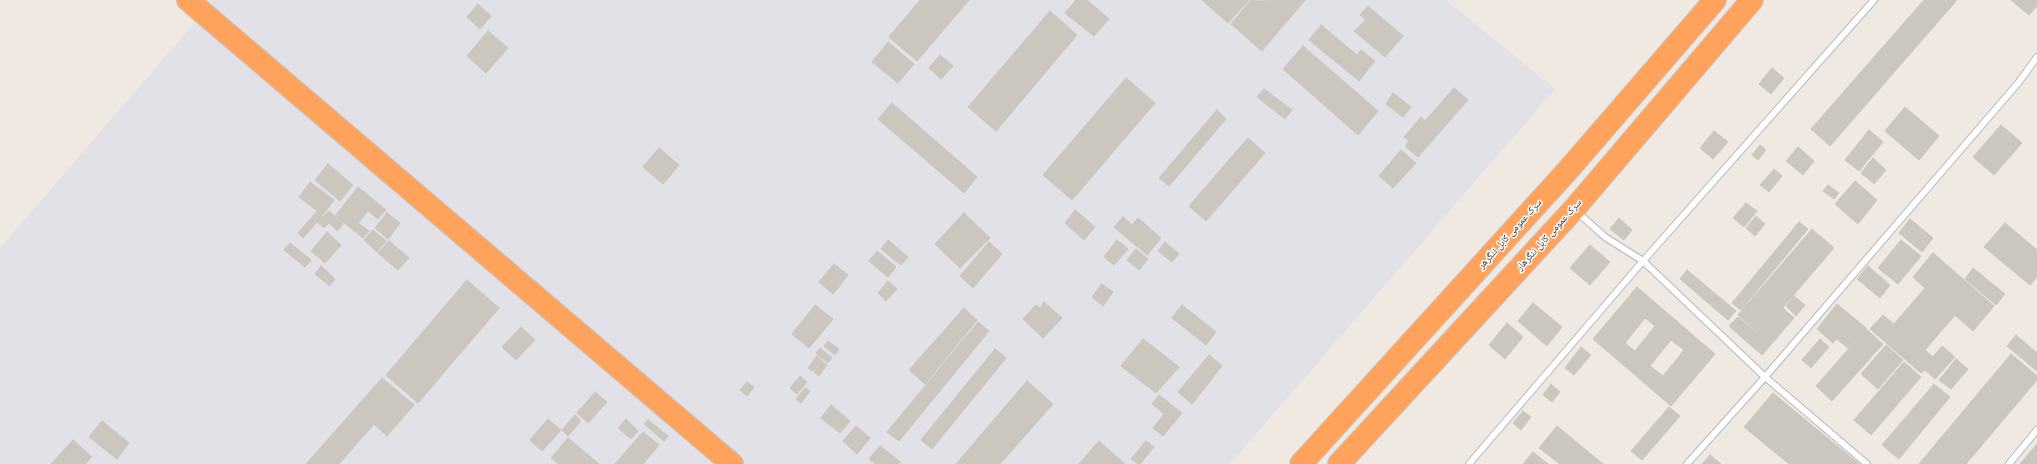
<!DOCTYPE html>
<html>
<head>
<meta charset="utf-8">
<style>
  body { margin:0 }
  canvas { display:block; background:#efe9e1 }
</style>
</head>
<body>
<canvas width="2037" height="464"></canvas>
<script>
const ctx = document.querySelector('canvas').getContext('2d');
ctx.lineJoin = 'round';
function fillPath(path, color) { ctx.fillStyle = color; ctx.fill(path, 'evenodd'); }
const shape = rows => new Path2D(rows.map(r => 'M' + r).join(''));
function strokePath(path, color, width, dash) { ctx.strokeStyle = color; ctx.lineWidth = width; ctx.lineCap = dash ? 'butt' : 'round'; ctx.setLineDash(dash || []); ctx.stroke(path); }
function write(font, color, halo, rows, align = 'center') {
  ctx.font = font + ' "Open Sans","Noto Naskh Arabic",sans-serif'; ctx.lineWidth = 3; ctx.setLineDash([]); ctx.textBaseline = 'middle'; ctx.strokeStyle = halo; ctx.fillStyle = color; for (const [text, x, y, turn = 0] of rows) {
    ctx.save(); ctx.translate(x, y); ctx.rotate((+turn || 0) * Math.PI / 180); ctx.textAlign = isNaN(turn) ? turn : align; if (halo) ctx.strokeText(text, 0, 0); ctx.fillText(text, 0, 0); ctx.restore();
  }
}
fillPath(shape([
  [188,0,1446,0,1555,89,1230,464,0,464,0,248,203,13]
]), '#e3e1e8');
const building = shape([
  [920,0,969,0,917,61,889,37,920,0],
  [1076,0,1087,0,1109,19,1094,36,1065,13,1076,0],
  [1202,0,1249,0,1228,23,1202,0],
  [1251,0,1259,1,1305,0,1262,51,1231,24,1251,0],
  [1924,0,1957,0,1830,146,1811,129,1924,0],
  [2011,0,2037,0,2037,6,2029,15,2011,0],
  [478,4,491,16,480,29,467,17,478,4],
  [1368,6,1403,36,1385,57,1354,31,1366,20,1360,15,1368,6],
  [1050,11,1077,35,996,131,968,107,1050,11],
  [1321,25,1357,55,1361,50,1375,61,1359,81,1309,40,1321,25],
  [488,31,508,48,486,73,467,56,488,31],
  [888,42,914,64,898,83,872,62,888,42],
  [1303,46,1378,111,1358,135,1283,69,1303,46],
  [940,55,953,66,941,79,929,68,940,55],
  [1772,68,1784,78,1771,94,1759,84,1772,68],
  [1126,78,1155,103,1072,200,1043,175,1126,78],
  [1454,88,1468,100,1418,157,1405,146,1409,141,1404,137,1421,117,1425,121,1454,88],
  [1264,89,1292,110,1285,119,1257,97,1264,89],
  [1393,93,1411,107,1403,117,1386,104,1393,93],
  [892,103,977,177,964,193,878,119,892,103],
  [1905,107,1939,136,1919,160,1885,131,1905,107],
  [1217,110,1226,119,1169,186,1159,178,1217,110],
  [2001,125,2022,143,1994,175,1973,157,2001,125],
  [1869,130,1883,142,1859,171,1845,160,1869,130],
  [1714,131,1728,142,1713,159,1700,148,1714,131],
  [1248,138,1265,153,1206,221,1189,206,1248,138],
  [1760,145,1766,150,1758,160,1752,155,1760,145],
  [1798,147,1814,161,1803,175,1786,161,1798,147],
  [659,148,679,165,663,184,643,167,659,148],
  [1401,150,1416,163,1393,188,1379,176,1401,150],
  [1873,158,1886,170,1874,184,1861,173,1873,158],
  [328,164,353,185,340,201,315,180,328,164],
  [1774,169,1782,176,1769,192,1760,185,1774,169],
  [1855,181,1877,200,1858,224,1835,204,1855,181],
  [310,182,334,200,323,215,299,197,310,182],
  [1828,185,1839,193,1834,199,1823,191,1828,185],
  [358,187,386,210,378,219,368,211,358,223,369,231,363,238,335,216,358,187],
  [1746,203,1757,211,1744,227,1733,218,1746,203],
  [1075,210,1095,227,1084,240,1065,223,1075,210],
  [317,211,323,217,329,211,343,224,337,231,329,223,324,228,317,222,303,238,298,233,317,211],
  [387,213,400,223,388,239,375,228,387,213],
  [964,213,990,238,960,268,935,244,964,213],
  [1756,216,1765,224,1755,236,1746,228,1756,216],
  [1123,217,1132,225,1138,218,1161,238,1147,255,1114,227,1123,217],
  [1619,218,1632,230,1624,240,1610,229,1619,218],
  [1910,219,1933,238,1922,252,1899,233,1910,219],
  [1799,222,1808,229,1741,310,1732,303,1799,222],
  [2005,223,2037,250,2037,277,2030,285,1984,247,2005,223],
  [1812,229,1834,248,1760,334,1738,315,1812,229],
  [373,230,386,241,377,252,364,240,373,230],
  [327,232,341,245,325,263,311,251,327,232],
  [888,240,908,257,901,265,881,249,888,240],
  [1117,240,1128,249,1114,265,1104,257,1117,240],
  [1901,240,1921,256,1898,284,1878,268,1901,240],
  [389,241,409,258,398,270,378,253,389,241],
  [989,242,1002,254,973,288,960,276,989,242],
  [1165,242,1179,254,1172,262,1158,251,1165,242],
  [290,243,311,260,305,267,284,250,290,243],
  [1590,245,1610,262,1590,285,1570,268,1590,245],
  [1136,249,1148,259,1139,270,1127,260,1136,249],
  [877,251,896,267,888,277,869,261,877,251],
  [1933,253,1994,306,1973,331,1955,315,1925,350,1933,357,1942,346,1955,357,1935,379,1925,370,1921,373,1870,329,1883,315,1894,324,1925,288,1913,277,1933,253],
  [834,264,848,275,833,294,819,282,834,264],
  [321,266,335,279,330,286,315,274,321,266],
  [1868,266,1890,285,1880,298,1857,279,1868,266],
  [1973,268,2005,294,1996,305,1965,279,1973,268],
  [1687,270,1736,311,1728,320,1680,279,1687,270],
  [467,280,499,308,418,403,386,375,467,280],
  [888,281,897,289,886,301,878,293,888,281],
  [1102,284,1113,292,1103,306,1092,297,1102,284],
  [1637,287,1715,354,1671,406,1593,339,1637,287],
  [1645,318,1655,326,1635,351,1625,343,1645,318],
  [1671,340,1684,350,1663,376,1650,366,1671,340],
  [1794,296,1805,305,1796,316,1786,306,1794,296],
  [1044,302,1062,318,1043,338,1023,319,1036,305,1040,308,1044,302],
  [1533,303,1562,327,1547,346,1518,321,1533,303],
  [1837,304,1866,328,1848,348,1837,339,1833,343,1817,329,1837,304],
  [815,305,833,319,809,348,792,334,815,305],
  [1182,305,1216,332,1206,345,1172,318,1182,305],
  [964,308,977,320,925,384,909,370,964,308],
  [1783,308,1794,318,1762,355,1729,326,1738,317,1760,335,1783,308],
  [978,322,989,331,899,441,887,432,978,322],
  [1507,323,1523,337,1505,359,1489,345,1507,323],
  [521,327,535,340,516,360,502,347,521,327],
  [1866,329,1883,344,1832,401,1816,386,1866,329],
  [2016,335,2037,353,2037,371,2007,346,2016,335],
  [1143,339,1179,367,1156,393,1121,366,1143,339],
  [1820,339,1829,347,1811,368,1802,360,1820,339],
  [828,341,839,349,835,355,824,346,828,341],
  [1886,345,1903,360,1878,389,1861,374,1886,345],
  [1581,347,1591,355,1574,375,1565,368,1581,347],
  [820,348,832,358,828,363,816,353,820,348],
  [995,349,1006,358,932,449,921,440,995,349],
  [2011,354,2037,376,2037,380,1966,464,1919,464,2011,354],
  [1209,355,1222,366,1192,404,1178,392,1209,355],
  [817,356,822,360,813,371,808,368,817,356],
  [1956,359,1968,369,1951,389,1939,380,1956,359],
  [822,361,827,365,819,376,814,372,822,361],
  [1904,362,1921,377,1871,435,1854,420,1904,362],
  [800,376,807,382,797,394,790,388,800,376],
  [382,378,414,405,387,436,374,424,339,464,306,464,382,378],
  [1027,381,1053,404,1000,464,956,464,1027,381],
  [747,382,754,387,747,396,740,390,747,382],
  [1551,384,1560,392,1552,402,1543,395,1551,384],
  [1934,384,1950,397,1899,459,1882,445,1934,384],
  [805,388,810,391,801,403,796,399,805,388],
  [595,392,607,402,588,423,577,413,595,392],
  [1773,393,1859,464,1789,464,1744,427,1773,393],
  [1159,395,1182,413,1163,436,1153,428,1164,414,1152,404,1159,395],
  [831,405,850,421,840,433,821,418,831,405],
  [1669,407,1680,416,1642,460,1631,451,1669,407],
  [1523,411,1531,417,1521,430,1513,423,1523,411],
  [575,415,581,421,568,436,562,430,575,415],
  [548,419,561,430,542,451,530,440,548,419],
  [626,419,638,431,631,439,618,428,626,419],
  [648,420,668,436,664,441,644,424,648,420],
  [102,421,129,443,117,459,89,437,102,421],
  [856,426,870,438,857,454,843,441,856,426],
  [1557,426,1603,464,1560,464,1539,448,1557,426],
  [643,432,659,445,643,464,615,464,643,432],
  [568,438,599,464,559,464,551,458,568,438],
  [73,440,92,457,85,464,51,464,73,440],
  [1099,441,1125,464,1079,464,1099,441],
  [1146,441,1154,447,1140,464,1138,464,1131,459,1146,441],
  [2037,444,2037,464,2020,464,2037,444],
  [880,446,900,462,898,464,876,464,869,459,880,446],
  [1533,452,1548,464,1523,464,1533,452],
  [1710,455,1721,464,1702,464,1710,455]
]);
fillPath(building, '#cbc7bf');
strokePath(building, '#cbc5ba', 1);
const lane = shape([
  [1576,211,1605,237,1643,261,1765,377,1867,464],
  [1469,464,1643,261,1874,0],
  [1687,464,1765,377,2019,82,2037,57],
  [2009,464,2037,430]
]);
const highway = shape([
  [188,0,732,464],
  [1301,464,1569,169,1715,0],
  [1339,464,1574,209,1752,0]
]);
strokePath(lane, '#b4b7c1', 8);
strokePath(highway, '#c9c9c9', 24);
strokePath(lane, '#fff', 6);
strokePath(highway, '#ffa35c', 22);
write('10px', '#2e2e2e', '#fff', [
  ["سرک عمومی کابل ننگرهر",1510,234,-48],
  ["سرک عمومی کابل ننگرهار",1549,235,-48]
]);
</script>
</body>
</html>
